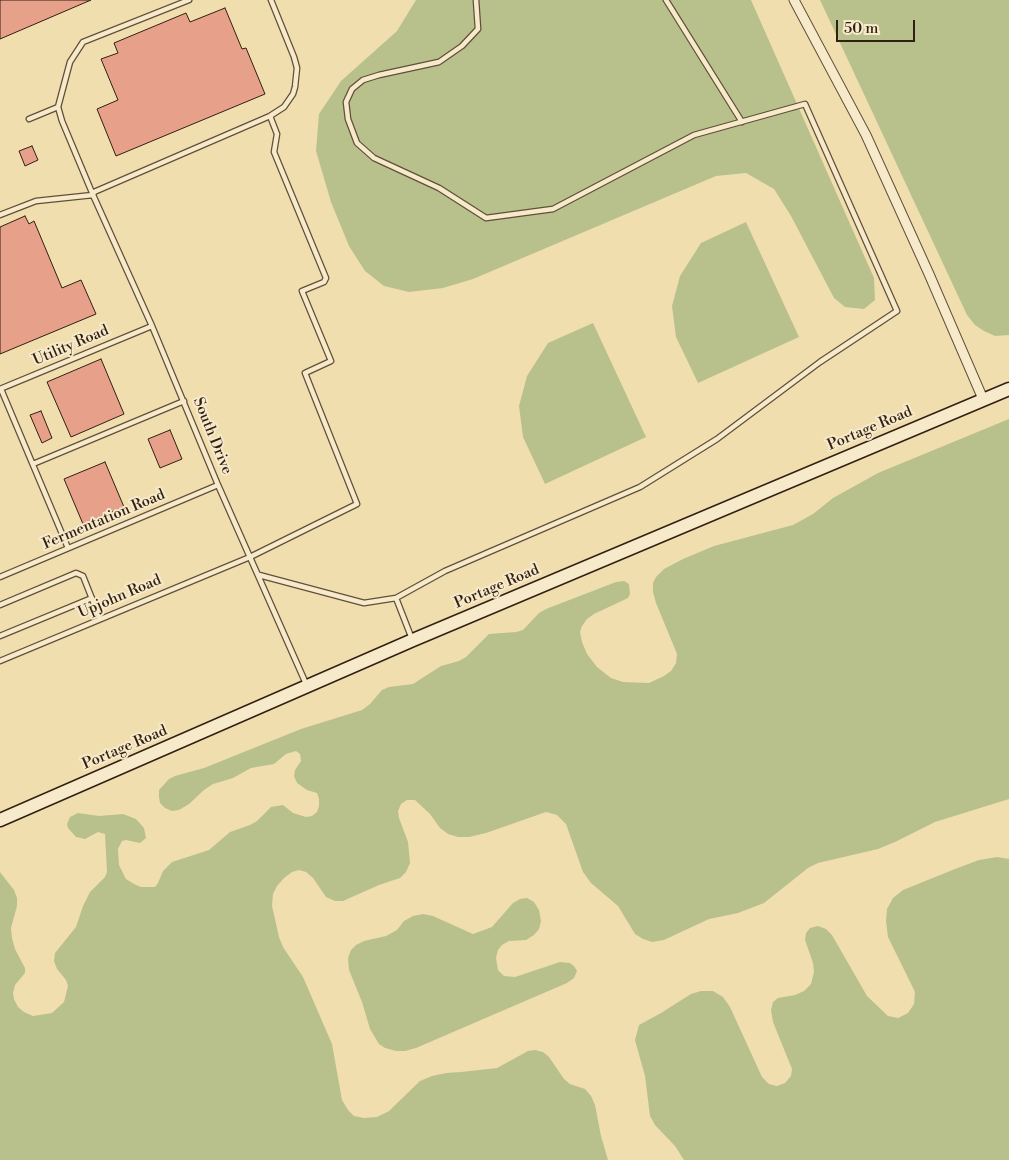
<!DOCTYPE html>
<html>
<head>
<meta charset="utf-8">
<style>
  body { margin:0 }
  #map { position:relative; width:1009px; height:1160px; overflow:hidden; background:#f1deaf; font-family:"Libre Bodoni",serif }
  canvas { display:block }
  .scale { position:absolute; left:836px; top:20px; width:79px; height:22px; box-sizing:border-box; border:2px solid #311f12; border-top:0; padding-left:6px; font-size:15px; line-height:18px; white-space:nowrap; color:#311f12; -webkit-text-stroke:4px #f6eacb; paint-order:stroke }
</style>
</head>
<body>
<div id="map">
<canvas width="1009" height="1160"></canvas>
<div class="scale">50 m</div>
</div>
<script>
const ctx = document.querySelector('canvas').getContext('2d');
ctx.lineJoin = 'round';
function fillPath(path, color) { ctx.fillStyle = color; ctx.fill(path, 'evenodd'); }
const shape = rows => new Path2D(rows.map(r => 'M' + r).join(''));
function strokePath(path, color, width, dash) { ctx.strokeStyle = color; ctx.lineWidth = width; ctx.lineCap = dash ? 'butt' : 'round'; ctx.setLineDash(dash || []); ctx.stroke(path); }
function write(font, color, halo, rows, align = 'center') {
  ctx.font = font + ' "Libre Bodoni",serif'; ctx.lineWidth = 4; ctx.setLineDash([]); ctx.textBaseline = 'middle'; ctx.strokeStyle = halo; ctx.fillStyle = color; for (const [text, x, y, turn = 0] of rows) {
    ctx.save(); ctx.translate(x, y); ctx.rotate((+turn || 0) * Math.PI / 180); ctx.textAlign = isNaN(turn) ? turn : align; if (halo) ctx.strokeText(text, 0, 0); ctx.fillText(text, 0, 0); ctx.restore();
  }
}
fillPath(shape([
  [416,0,751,0,874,278,875,300,864,309,845,307,834,298,791,216,774,189,746,173,716,176,473,279,443,288,409,292,384,286,365,271,349,246,331,202,316,151,319,114,341,81,397,31],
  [820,0,1009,0,1009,335,995,336,984,331,975,325,967,315],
  [746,222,799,337,698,383,676,337,672,306,680,276,701,243],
  [593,323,646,437,545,484,523,437,519,406,527,376,548,343],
  [1009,419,1009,799,935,822,895,842,878,849,818,863,808,868,764,903,738,913,709,919,664,940,652,942,643,939,635,934,618,906,591,883,583,872,566,824,557,815,546,812,486,833,469,837,458,837,448,834,440,828,430,814,415,800,407,800,401,804,398,811,399,818,408,842,410,863,406,872,400,878,379,885,343,901,335,901,326,897,313,878,306,872,299,870,292,872,284,878,277,886,273,894,272,906,279,937,283,947,303,977,332,1044,342,1100,348,1110,354,1116,364,1118,377,1117,389,1111,420,1081,432,1076,446,1073,461,1072,497,1068,528,1051,535,1050,543,1052,549,1057,564,1079,570,1084,585,1089,591,1096,595,1105,601,1136,608,1160,0,1160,0,872,14,890,17,898,17,906,11,928,12,938,15,949,25,968,25,973,15,985,13,993,14,999,18,1007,24,1012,33,1016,52,1013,64,1002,68,986,66,980,57,969,54,961,55,953,76,927,83,906,90,892,105,877,107,872,105,834,98,832,85,839,76,837,68,828,67,824,70,817,78,813,99,816,123,814,136,819,144,828,146,838,140,843,126,840,122,841,118,849,119,865,126,879,134,884,141,887,155,887,158,883,163,871,172,862,209,850,230,832,250,825,257,821,271,807,283,805,293,813,306,817,312,816,317,812,319,806,319,799,317,793,307,790,297,783,294,776,295,770,301,761,300,754,296,751,286,754,274,764,251,768,233,778,213,784,204,790,189,804,179,810,172,811,165,808,160,803,159,797,159,790,169,779,175,776,204,768,301,729,362,710,370,704,382,690,389,687,413,684,441,666,459,661,466,657,489,634,516,632,523,630,539,613,546,609,616,582,624,581,629,584,630,594,628,598,594,614,587,619,582,626,580,632,582,642,587,654,597,667,611,678,623,682,649,683,664,676,671,671,676,663,677,654,656,603,653,592,653,583,656,577,664,569,683,559,714,546,793,525,813,514,833,498,878,473],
  [997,857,1009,859,1009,1160,684,1160,675,1146,655,1125,650,1116,645,1076,635,1040,639,1025,661,1013,691,994,701,991,713,991,723,997,730,1007,762,1077,769,1084,777,1086,785,1083,791,1076,792,1069,773,1022,771,1010,773,1002,778,998,795,995,804,991,811,984,814,972,813,963,805,940,806,933,810,928,818,926,826,929,832,935,867,996,888,1016,898,1018,908,1013,914,1004,915,992,888,937,886,921,887,909,893,898,903,890,955,869,979,860],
  [527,898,534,902,539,910,541,921,539,929,534,935,526,940,509,941,502,945,498,950,496,958,498,970,504,976,515,977,560,962,570,963,574,966,577,971,574,978,567,983,416,1048,405,1051,396,1051,385,1048,379,1044,370,1029,362,1002,349,970,348,958,351,950,356,945,364,941,386,936,397,930,404,921,413,916,423,914,433,916,473,934,492,927,513,903,520,899]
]), '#b8c18c');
const building = shape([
  [0,0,91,0,0,39,0,0],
  [225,8,242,49,246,48,265,94,116,156,97,109,118,100,101,59,118,53,114,43,186,13,190,22,225,8],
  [32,146,38,160,25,166,19,151,32,146],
  [25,216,29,224,34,221,62,288,81,280,96,314,0,354,0,227,25,216],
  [101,359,124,414,71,437,47,382,101,359],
  [41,411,52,438,42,443,30,415,41,411],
  [170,430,182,459,160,468,148,439,170,430],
  [105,462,124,507,83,524,64,479,105,462]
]);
fillPath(building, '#e7a18b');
strokePath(building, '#311f12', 1);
const lane = shape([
  [271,0,294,57,297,68,295,87,293,94,284,107,270,116,94,192,93,195,152,326,218,485,307,686],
  [666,0,742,122],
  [29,119,58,107],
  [0,215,36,201,93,195,62,121,58,107,70,62,83,42,189,0],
  [0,389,152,326],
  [1,389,68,548],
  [33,464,184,401],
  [259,575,364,603,396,598],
  [0,577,218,485],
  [0,605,76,573,83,576,100,619],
  [0,636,92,598],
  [412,639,396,598,445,571,640,487,717,439,820,362,897,311,805,104,694,135,553,209,486,218,439,188,374,158,357,143,348,119,346,102,352,89,363,80,379,75,439,62,462,46,478,29,476,0],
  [0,661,250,557,357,504,305,373,331,361,302,291,324,282,326,278,274,152,277,134,270,116]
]);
const street = shape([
  [794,0,866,135,929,274,983,399]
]);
const secondary = shape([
  [0,820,413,640,1009,389]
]);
strokePath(lane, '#614f39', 7);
strokePath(street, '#614f39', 11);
strokePath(secondary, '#311f12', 15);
strokePath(lane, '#f6eacb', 4.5);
strokePath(street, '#f6eacb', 9);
strokePath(secondary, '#f6eacb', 12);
write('15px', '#311f12', '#f6eacb', [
  ["Utility Road",71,346,-23],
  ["Portage Road",870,429,-23],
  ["South Drive",212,436,68],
  ["Fermentation Road",104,520,-23],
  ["Portage Road",497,587,-23],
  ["Upjohn Road",120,597,-23],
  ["Portage Road",125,748,-23]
]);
</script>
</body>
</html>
